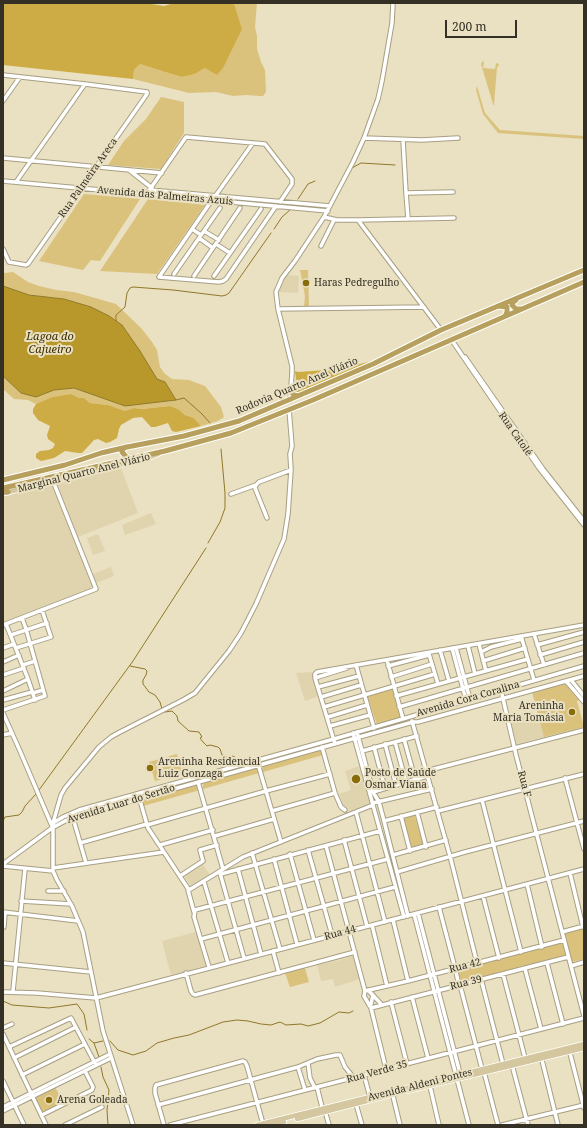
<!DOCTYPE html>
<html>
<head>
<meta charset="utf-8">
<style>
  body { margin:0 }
  #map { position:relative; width:587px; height:1128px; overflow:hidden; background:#eae0c2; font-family:"Noto Serif",serif }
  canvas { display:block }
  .frame { position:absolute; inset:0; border:4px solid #343025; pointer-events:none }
  .scale { position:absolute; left:445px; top:20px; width:72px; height:18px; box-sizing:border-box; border:2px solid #343025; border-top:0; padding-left:5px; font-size:12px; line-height:14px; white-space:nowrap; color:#343025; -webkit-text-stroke:3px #eae0c2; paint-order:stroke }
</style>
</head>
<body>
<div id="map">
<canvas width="587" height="1128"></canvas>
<div class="frame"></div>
<div class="scale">200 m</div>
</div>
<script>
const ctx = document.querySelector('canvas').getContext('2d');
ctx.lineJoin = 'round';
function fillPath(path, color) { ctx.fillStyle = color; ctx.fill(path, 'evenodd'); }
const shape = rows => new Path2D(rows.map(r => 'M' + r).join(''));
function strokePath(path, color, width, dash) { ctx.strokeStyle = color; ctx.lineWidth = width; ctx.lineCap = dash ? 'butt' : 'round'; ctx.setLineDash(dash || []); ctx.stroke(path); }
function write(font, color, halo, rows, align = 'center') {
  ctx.font = font + ' "Noto Serif",serif'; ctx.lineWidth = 4; ctx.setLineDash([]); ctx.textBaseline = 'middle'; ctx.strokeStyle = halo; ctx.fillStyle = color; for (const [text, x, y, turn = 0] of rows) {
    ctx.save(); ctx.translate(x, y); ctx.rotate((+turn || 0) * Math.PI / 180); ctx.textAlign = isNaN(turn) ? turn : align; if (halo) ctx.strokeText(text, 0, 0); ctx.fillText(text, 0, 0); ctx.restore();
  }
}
fillPath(shape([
  [286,275,299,276,298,293,279,292,280,285],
  [121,468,138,513,78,537,57,483],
  [51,485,52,485,92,584,92,587,90,589,3,622,3,496],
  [151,513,156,524,125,535,122,525],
  [98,534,105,551,93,555,87,538],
  [111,567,114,576,96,583,93,574],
  [312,672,319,696,305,701,296,673],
  [527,712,528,716,538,713,544,737,517,744,516,744,509,717],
  [360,766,371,803,350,812,347,807,344,806,339,794,351,790,345,771],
  [202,863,210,875,193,887,191,886,184,876],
  [196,932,206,966,171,975,162,941],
  [352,956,354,956,360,979,335,987,333,979,321,981,317,965,336,961]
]), '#e0d4af');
fillPath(shape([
  [234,3,257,3,255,27,257,36,257,49,261,62,265,70,266,92,263,96,259,96,246,95,233,96,216,92,189,93,133,79,134,70,140,64,165,72,182,77,195,74,205,68,242,29],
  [484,61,483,68,495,69,496,63,499,64,498,67,497,67,494,105,493,105,493,104,481,64,482,62],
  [477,86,485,113,500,130,584,136,584,139,498,133,483,114,476,90],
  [161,97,184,102,184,133,161,169,108,165,124,141,146,119],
  [84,194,140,199,100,261,91,260,83,270,39,261],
  [148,199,205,205,157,274,100,271],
  [300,270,308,270,309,307,304,307,305,296],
  [3,272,5,273,13,272,28,282,39,286,56,290,74,292,116,304,141,328,152,342,157,350,160,367,165,374,172,379,189,380,205,386,221,407,224,417,218,421,201,426,194,418,185,415,178,409,170,406,142,409,134,408,125,411,108,405,90,403,84,398,79,398,71,394,52,397,36,404,28,400,14,399,3,389,3,376,21,393,36,397,54,390,74,388,125,406,176,400,165,382,157,379,140,351,122,325,109,316,91,307,64,299,29,295,3,286],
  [563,684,568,684,581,699,577,701,584,727,544,737,532,692],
  [393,687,401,718,377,725,367,695],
  [322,749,323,755,263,772,262,765],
  [177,754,182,773,155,781,149,762],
  [257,766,259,773,203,789,203,782],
  [197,784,200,790,143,806,142,801,143,799],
  [414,814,424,845,412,848,403,817],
  [584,928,584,959,572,962,565,933],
  [564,942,567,956,459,984,456,970],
  [305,968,309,982,290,987,285,973],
  [55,1087,63,1102,43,1112,35,1097]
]), '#dac27c');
fillPath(shape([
  [3,3,146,3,164,6,174,3,234,3,242,29,223,68,217,75,205,68,195,74,182,77,165,72,140,64,134,70,133,79,3,65],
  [380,359,297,395,294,391,296,379,295,371,298,372,340,369],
  [71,394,79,398,84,398,90,403,108,405,125,411,134,408,142,409,170,406,178,409,185,415,194,418,201,426,176,432,172,431,168,423,155,427,151,427,142,417,133,418,121,425,119,429,117,438,110,442,106,443,98,439,94,440,82,453,78,453,65,451,54,458,41,461,36,458,36,454,40,451,49,450,53,448,55,444,48,439,47,435,50,426,38,420,33,413,33,409,36,404,52,397]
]), '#ceac45');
const water = shape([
  [3,286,29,295,64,299,91,307,109,316,122,325,140,351,157,379,165,382,176,400,125,406,74,388,54,390,36,397,21,393,3,376,3,286]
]);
fillPath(water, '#b8972b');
strokePath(water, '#907829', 1);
strokePath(shape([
  [352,168,361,163,395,165],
  [298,199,308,184,315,181],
  [274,229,282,217,290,210],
  [116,321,116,315,125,307,127,293,130,288,133,287,173,290,222,296,226,295,229,293,271,233],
  [176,400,184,398,202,414,210,423],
  [208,543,220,522,225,508,225,493,221,449],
  [130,666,145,669,147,671,146,675,143,680,143,684,149,692,155,695,160,702,162,709],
  [165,712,172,711,177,716,178,721,189,731,199,732,202,737,200,738,203,742,207,746,210,745,218,747,220,749,222,755,226,757,233,756,236,758],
  [39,790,133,661,206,548],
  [3,821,5,817,19,815,22,812,25,806,36,794],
  [3,1001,12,1005,49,1008,77,1004,84,1014,87,1030],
  [89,1039,94,1043,103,1041],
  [110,1041,118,1050,133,1055,146,1051,157,1043,174,1038,189,1035,223,1022,237,1020,248,1021,261,1024,271,1025,280,1022,286,1025,301,1024,308,1026,320,1023,339,1012,349,1013,353,1011],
  [94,1043,99,1057],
  [101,1067,103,1077,109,1090,107,1110,108,1125]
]), '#907829', 1);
const minor = shape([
  [3,75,85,84,147,92,147,94,28,264,26,265,9,262,3,249],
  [3,101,20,77],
  [364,138,422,140,458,138],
  [403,140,406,193],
  [3,158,162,173],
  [129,170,152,188],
  [3,181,328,211],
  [16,182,85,84],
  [150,190,330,206],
  [146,195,186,137,265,144,292,179,292,184,280,202],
  [216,195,253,143],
  [324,217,337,220,358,220,454,218],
  [408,218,406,193,453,192],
  [358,220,441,330],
  [192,229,201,235],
  [204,231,219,240],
  [199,238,213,248],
  [216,244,230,253],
  [321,246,334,220],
  [174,274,220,208],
  [194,276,240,208],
  [214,276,261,209],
  [159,277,219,282,223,281,226,279,276,206],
  [159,277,212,200],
  [278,309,424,307],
  [451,339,539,468,584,525],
  [465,357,543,469,584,521],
  [290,400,292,373,292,366,278,309,276,292,282,278,295,261,324,217,353,162,364,138,378,99,382,81,392,23,393,3],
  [231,494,256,485],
  [267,518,255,488,256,485,259,482,291,470],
  [6,624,28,679,35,700],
  [3,625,96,589,53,481],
  [534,634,544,665],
  [11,635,47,623],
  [521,636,534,680],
  [479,644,486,671],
  [537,645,584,632],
  [468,646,475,674],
  [3,648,14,644],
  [16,648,51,637,42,610],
  [452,648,466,700],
  [456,648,470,699],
  [440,650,449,681],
  [481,652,491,647,522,639],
  [429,654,438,684],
  [540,655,584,642],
  [387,660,403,719],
  [483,661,525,648],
  [3,662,19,655],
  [23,665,35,661],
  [356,665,374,728],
  [388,666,429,655],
  [3,675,24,668],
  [391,677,432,664],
  [315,678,347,668],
  [571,680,584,696],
  [566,681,584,702],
  [318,687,359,676],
  [501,690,516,755,584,1016],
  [3,691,28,679],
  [33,693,43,690],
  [396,696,528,659],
  [321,697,361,685],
  [3,700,32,692],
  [324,707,435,674],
  [399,707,584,653],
  [3,710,45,696,26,629,22,618],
  [3,713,20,751,52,826],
  [328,717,367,705],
  [412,721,450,856,477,963],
  [330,726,370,715],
  [357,732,373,792,379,802,384,821,408,916],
  [353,733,404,917],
  [3,735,12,733],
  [404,739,415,779],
  [395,742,406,782],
  [335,744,315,678,315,674,317,672,584,625],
  [385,744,396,785],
  [322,747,335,793,341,807,345,810],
  [374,747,385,788],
  [362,751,417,736],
  [258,764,281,842],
  [426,771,584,730],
  [565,778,584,849],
  [198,782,223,869],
  [373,792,427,776],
  [139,797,148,828,189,890,243,857,373,805],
  [482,800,521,952],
  [373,803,432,789],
  [272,811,335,793],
  [438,811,584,774],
  [356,812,385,922],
  [417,812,426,847],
  [401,816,410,851],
  [73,818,86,863],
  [384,821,437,807],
  [53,823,63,817,79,810,334,739,584,666],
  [147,825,266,791,330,774],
  [215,836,274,819],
  [344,840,367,926],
  [80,843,147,824],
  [160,845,213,830],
  [326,846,365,991,364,996,371,1008],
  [308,850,332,935],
  [252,853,280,949],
  [290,854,314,940],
  [393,855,446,840],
  [274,859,297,944],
  [3,864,52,828,65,821,81,815,413,722,418,722,584,676],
  [3,866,53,871],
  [53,868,164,852],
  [238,869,261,954],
  [397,872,465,852,584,821],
  [220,873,244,958],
  [570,873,583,927],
  [221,874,380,831],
  [180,876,203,861,200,850,217,845],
  [204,882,228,963],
  [527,884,542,947],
  [188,890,194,912],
  [48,891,64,891],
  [483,896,499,958],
  [21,901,71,904],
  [439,907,455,968],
  [3,912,78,921],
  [418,913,461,1077],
  [414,914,469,1125],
  [393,920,408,981],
  [372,925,387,986],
  [4,927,5,913],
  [562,932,584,926],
  [201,939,395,887],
  [273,951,279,973],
  [3,963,91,972],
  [547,963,563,1024],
  [571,966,584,962],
  [209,967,194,917,195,910,388,859],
  [455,968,459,985],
  [525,969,541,1029],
  [186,973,191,991,193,994,195,995,355,952],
  [503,974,525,1058],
  [481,979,503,1064],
  [460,985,482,1069],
  [368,990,382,1005],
  [13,991,25,869],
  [365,991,408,981,564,940],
  [3,992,37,993,96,998,584,869],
  [412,997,428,1058],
  [391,1002,407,1064],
  [370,1006,371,1004,373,995],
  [3,1028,12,1024],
  [3,1034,46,1125],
  [9,1047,71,1018,96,1065],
  [569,1049,584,1108],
  [541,1056,558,1125],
  [14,1058,76,1027],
  [308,1063,310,1078,315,1088],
  [512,1065,528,1125],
  [298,1067,305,1090],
  [386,1069,371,1008,568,957],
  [484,1072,498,1125],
  [22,1075,85,1044],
  [364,1075,370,1097],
  [3,1081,24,1125],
  [430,1086,439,1125],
  [317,1087,323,1111],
  [392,1092,400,1125],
  [356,1104,362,1125],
  [158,1105,298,1067,317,1059,336,1055,340,1055,345,1067,354,1078],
  [3,1107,110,1054],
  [3,1111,111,1058],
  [325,1111,329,1125],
  [42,1115,92,1090,93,1087,85,1071],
  [65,1125,102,1107],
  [133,1125,103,1031,83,932,72,906,57,880,53,871,53,823,61,795,65,788,99,747,111,737,120,732,183,700,195,693,229,651,241,633,256,604,284,539,288,514,291,470,290,454,292,446,289,409],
  [164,1125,155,1093,155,1088,156,1085,243,1061,245,1062,247,1066,263,1124],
  [170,1125,584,1018],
  [502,1125,584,1105]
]);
const major = shape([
  [4,493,148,458,158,454],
  [407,1091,584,1048],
  [297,1119,390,1095],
  [257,1125,584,1044],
  [272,1125,284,1122]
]);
const highway = shape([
  [516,300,512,303,512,305,516,309,521,309],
  [498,306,507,307,507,312,505,316],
  [290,391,294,395,298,396],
  [126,447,123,449,122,452,129,460],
  [3,480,65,465,101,453,127,447,184,436,239,421,373,364,441,330,584,270],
  [3,488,165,451,231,433,313,400,584,282],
  [3,492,8,492]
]);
strokePath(minor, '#a89f83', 5.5);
strokePath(major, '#fff', 6);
strokePath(highway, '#fff', 7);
strokePath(minor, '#fff', 3.5);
strokePath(major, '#d4c69e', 4.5);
strokePath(highway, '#b7a05d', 5);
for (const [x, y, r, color] of [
  [306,283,4,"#876c09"],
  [572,712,4,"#876c09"],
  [150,768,4,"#876c09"],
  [356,779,5,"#876c09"],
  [49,1100,4,"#876c09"]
]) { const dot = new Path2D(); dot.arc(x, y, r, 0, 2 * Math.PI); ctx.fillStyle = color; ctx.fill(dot); strokePath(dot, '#eae0c2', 1.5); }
write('10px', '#343025', '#eae0c2', [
  ["Rua Palmeira Areca",88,178,-55],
  ["Avenida das Palmeiras Azuis",165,196,5],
  ["Rodovia Quarto Anel Viário",297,386,-23],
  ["Rua Catolé",515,434,55],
  ["Marginal Quarto Anel Viário",84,473,-14],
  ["Avenida Cora Coralina",468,699,-16],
  ["Rua F",524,784,75],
  ["Avenida Luar do Sertão",121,804,-17],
  ["Rua 44",340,933,-15],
  ["Rua 42",465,966,-14],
  ["Rua 39",466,983,-14],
  ["Rua Verde 35",377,1072,-15],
  ["Avenida Aldeni Pontes",420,1085,-14]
]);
write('10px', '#343025', '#eae0c2', [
  ["Haras Pedregulho",314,283],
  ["Areninha",564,706,"right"],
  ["Maria Tomásia",564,718,"right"],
  ["Areninha Residencial",158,762],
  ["Luiz Gonzaga",158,774],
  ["Posto de Saúde",365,773],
  ["Osmar Viana",365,785],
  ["Arena Goleada",57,1100]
], 'left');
write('italic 11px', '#3a2d00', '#eae0c2', [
  ["Lagoa do",50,337],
  ["Cajueiro",50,350]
]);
</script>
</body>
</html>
